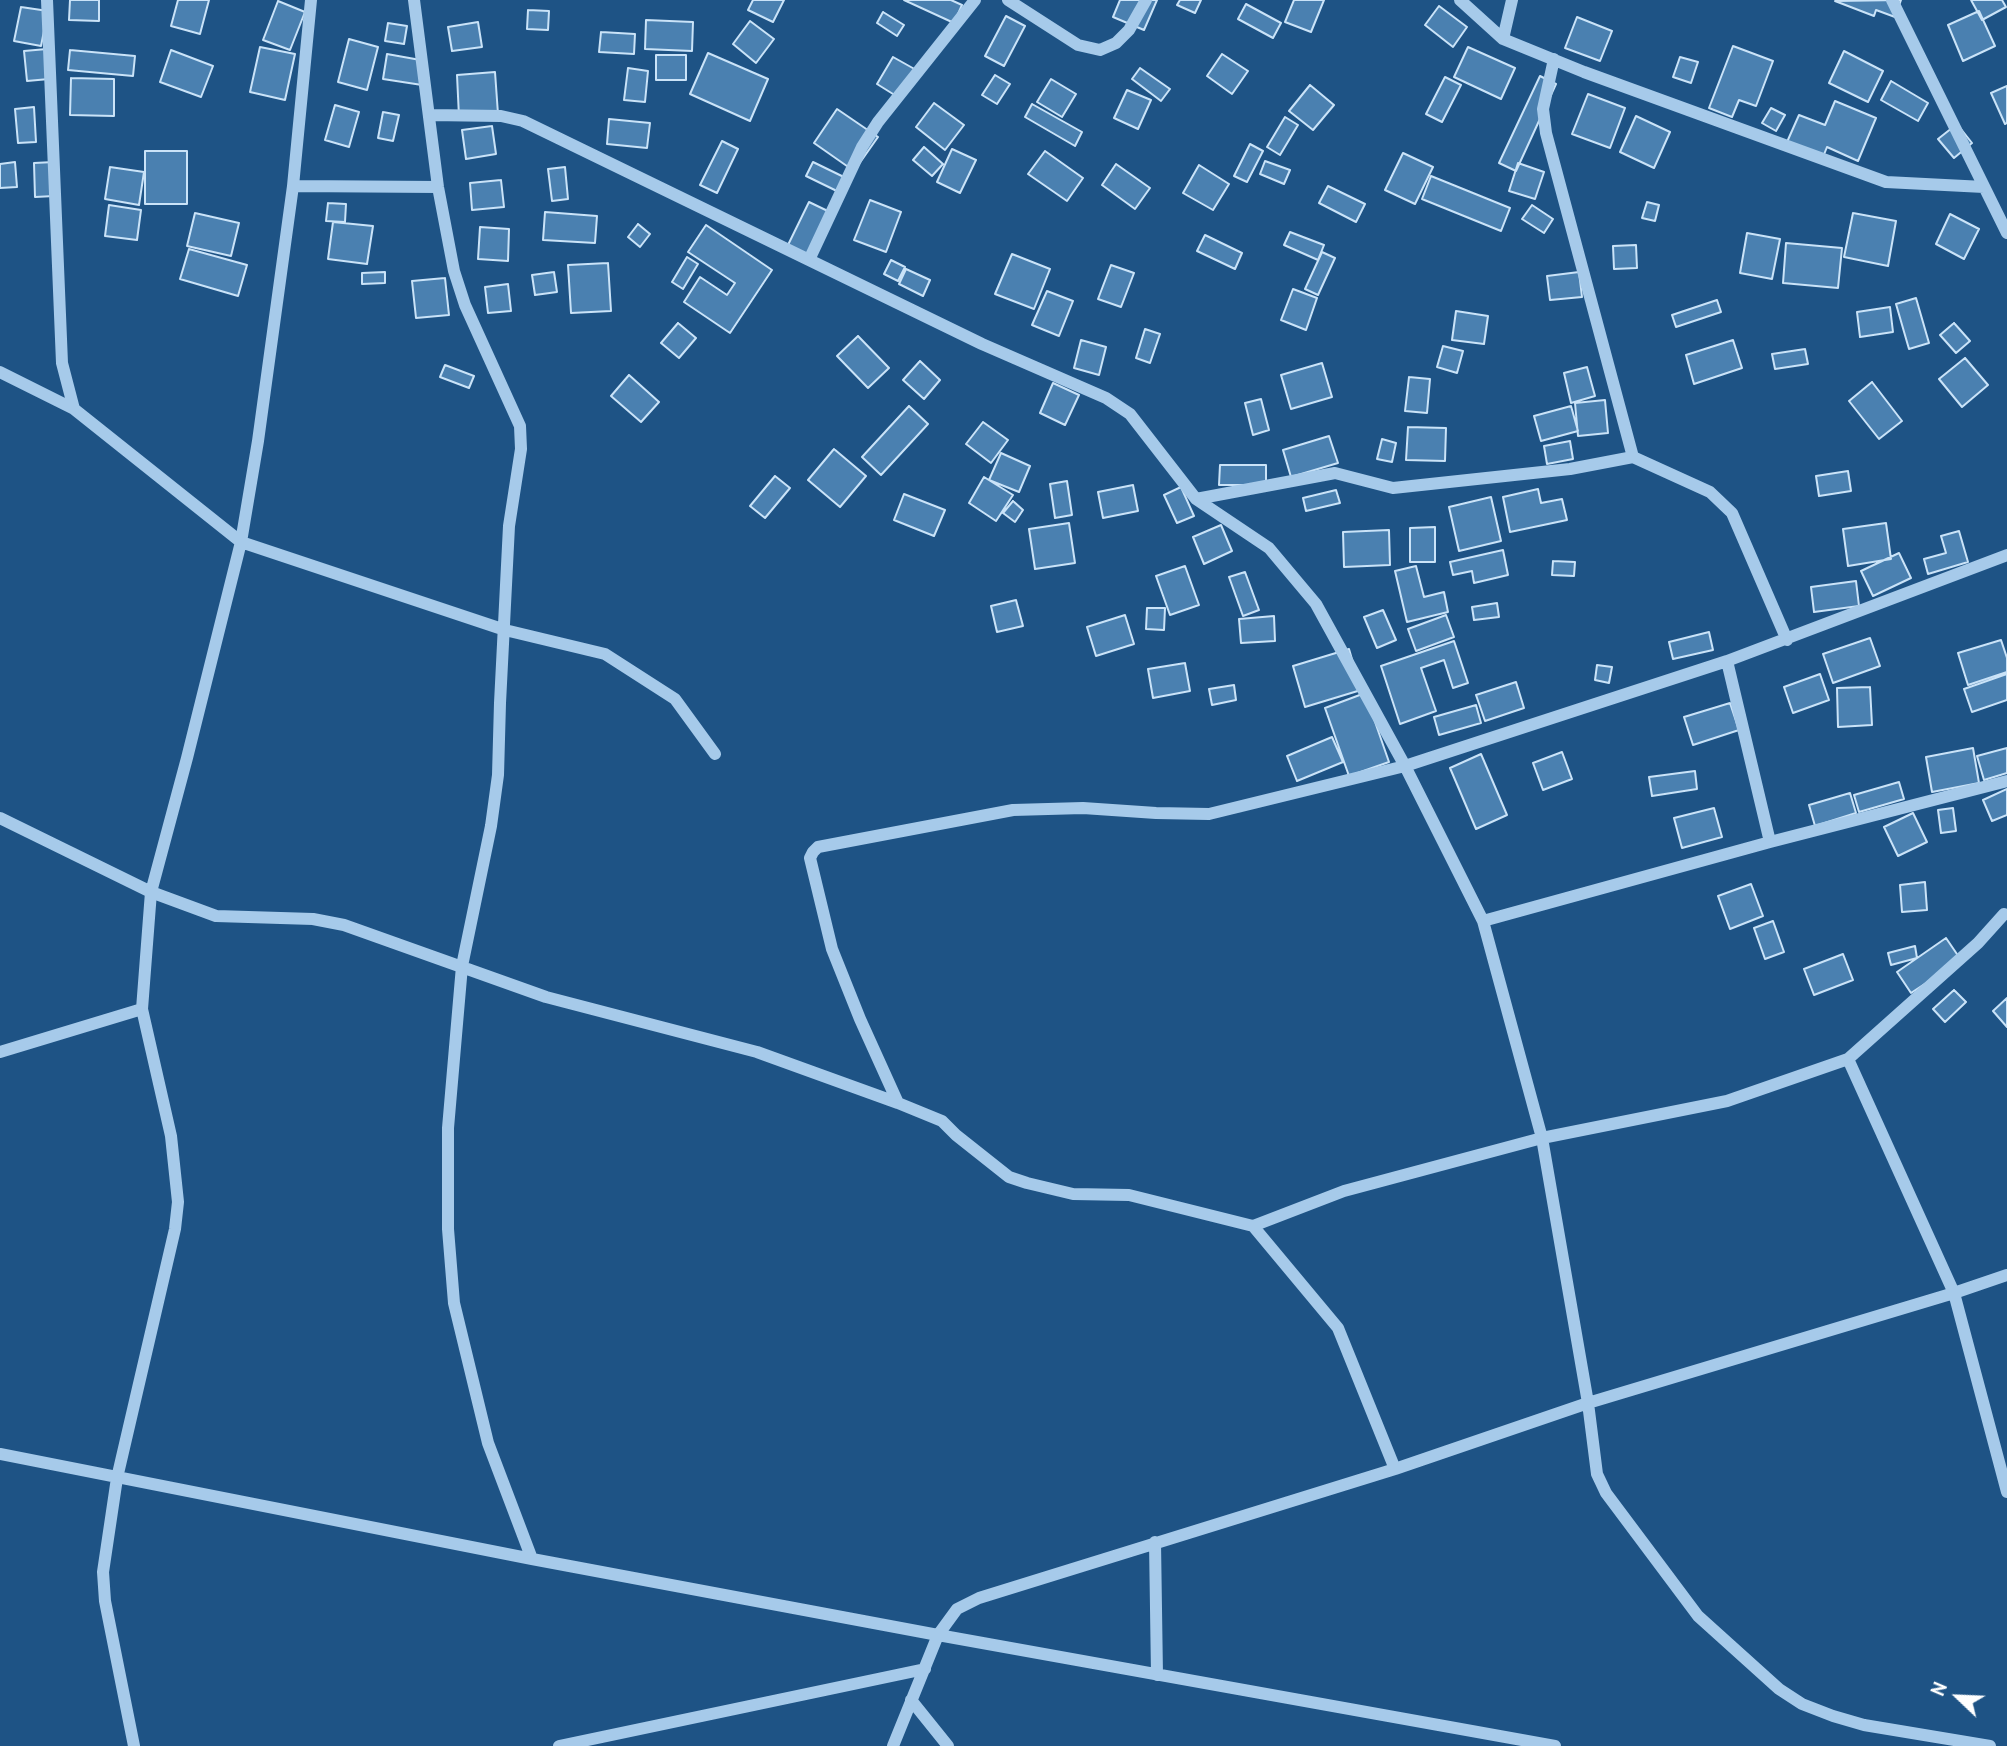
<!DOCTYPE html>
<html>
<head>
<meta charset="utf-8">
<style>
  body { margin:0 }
  #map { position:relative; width:2007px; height:1746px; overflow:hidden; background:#1e5385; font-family:"PT Sans",sans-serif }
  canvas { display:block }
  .north { position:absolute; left:1923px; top:1662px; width:70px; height:70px; -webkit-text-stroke:5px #1e5385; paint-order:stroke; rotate:293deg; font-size:19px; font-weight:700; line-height:28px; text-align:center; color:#fff }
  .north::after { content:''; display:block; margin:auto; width:24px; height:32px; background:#fff; clip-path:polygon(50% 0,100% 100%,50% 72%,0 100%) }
</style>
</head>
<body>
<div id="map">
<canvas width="2007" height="1746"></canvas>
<div class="north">N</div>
</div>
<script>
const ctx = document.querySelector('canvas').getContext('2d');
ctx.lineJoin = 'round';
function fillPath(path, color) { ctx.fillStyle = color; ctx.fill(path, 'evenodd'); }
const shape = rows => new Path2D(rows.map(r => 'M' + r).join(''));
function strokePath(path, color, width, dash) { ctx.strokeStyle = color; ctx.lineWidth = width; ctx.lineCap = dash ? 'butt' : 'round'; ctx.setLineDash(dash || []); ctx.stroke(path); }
const building = shape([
  [70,0,99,0,99,21,69,20,70,0],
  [178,0,209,0,200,34,171,26,178,0],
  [753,0,784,0,773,22,748,10,753,0],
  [904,0,951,0,962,5,954,23,904,0],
  [1120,0,1157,0,1144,30,1113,17,1120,0],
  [1180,0,1201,0,1195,13,1177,5,1180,0],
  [1294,0,1324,0,1311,32,1285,22,1294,0],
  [1901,0,1895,17,1876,10,1874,16,1835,1,1901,0],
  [1971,0,2002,0,2006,7,1982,20,1971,0],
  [278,1,305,12,290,50,263,40,278,1],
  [1246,4,1281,23,1273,38,1238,19,1246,4],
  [1439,6,1467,27,1453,47,1425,25,1439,6],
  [21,7,48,11,41,46,14,41,21,7],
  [528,10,549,11,548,30,527,29,528,10],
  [1979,11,1995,46,1963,61,1948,25,1979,11],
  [883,12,904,25,897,36,877,23,883,12],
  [1006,16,1025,26,1004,66,985,56,1006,16],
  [1577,17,1612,31,1600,61,1565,48,1577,17],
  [646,20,693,22,692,51,645,49,646,20],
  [750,21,774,39,756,63,733,44,750,21],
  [478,22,482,47,452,51,448,27,478,22],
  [388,23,407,26,404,44,385,41,388,23],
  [601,32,635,34,634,54,599,52,601,32],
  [349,39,378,47,367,90,338,82,349,39],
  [1733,46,1773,61,1756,106,1739,100,1732,117,1709,108,1733,46],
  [260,47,295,54,285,100,250,92,260,47],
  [1468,47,1515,68,1501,99,1454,77,1468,47],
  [47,49,49,79,27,81,24,51,47,49],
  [70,50,135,56,133,76,68,70,70,50],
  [171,50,213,66,201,97,160,82,171,50],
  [1844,51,1883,71,1868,102,1829,83,1844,51],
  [708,53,768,79,750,121,690,94,708,53],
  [387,54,426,61,422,85,383,79,387,54],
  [1222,54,1248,71,1232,94,1207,76,1222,54],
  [656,55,686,55,686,80,656,80,656,55],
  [893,57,918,71,901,99,877,84,893,57],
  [1680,57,1698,62,1691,83,1673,77,1680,57],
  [628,68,648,71,645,102,624,100,628,68],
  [1140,68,1170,89,1161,101,1132,79,1140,68],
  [495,72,498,114,459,117,457,75,495,72],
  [995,75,1010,84,997,104,982,95,995,75],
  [1540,76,1556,84,1516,171,1499,163,1540,76],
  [1445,77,1461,85,1442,122,1426,114,1445,77],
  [71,78,114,79,114,116,70,115,71,78],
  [1051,79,1076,94,1062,117,1037,102,1051,79],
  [1891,81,1928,103,1918,121,1881,100,1891,81],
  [1310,85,1334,105,1313,130,1289,111,1310,85],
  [2007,86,2007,123,2005,124,1991,93,2007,86],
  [1127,90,1151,100,1138,129,1114,118,1127,90],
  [1588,94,1625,108,1610,148,1572,134,1588,94],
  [1835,101,1876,118,1858,161,1827,147,1823,157,1787,142,1799,115,1825,125,1835,101],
  [934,103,964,125,945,150,916,127,934,103],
  [1032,104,1082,132,1075,146,1025,117,1032,104],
  [335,105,359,112,349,147,325,140,335,105],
  [34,107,36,142,18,143,15,109,34,107],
  [1771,108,1785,115,1776,131,1762,123,1771,108],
  [837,109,878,137,854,171,814,143,837,109],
  [383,112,399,115,393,141,378,138,383,112],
  [1636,116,1670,132,1654,168,1620,152,1636,116],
  [1285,117,1298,125,1280,155,1267,147,1285,117],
  [609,119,650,123,647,148,607,144,609,119],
  [1957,124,1972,143,1954,158,1938,139,1957,124],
  [492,126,496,154,466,159,462,130,492,126],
  [722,141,738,149,717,193,700,185,722,141],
  [1250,144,1263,151,1247,182,1234,176,1250,144],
  [924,147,943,164,932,176,913,160,924,147],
  [952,149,976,160,960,193,937,182,952,149],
  [145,151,187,151,187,204,145,204,145,151],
  [1045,151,1083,178,1067,201,1028,174,1045,151],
  [1403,153,1433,167,1415,204,1385,190,1403,153],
  [1265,161,1290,170,1284,184,1260,174,1265,161],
  [15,162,17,187,0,188,0,164,15,162],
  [54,162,54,196,35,197,34,163,54,162],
  [813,162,850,180,843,194,806,176,813,162],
  [1518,163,1544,172,1535,199,1509,191,1518,163],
  [1116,164,1150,188,1135,209,1102,185,1116,164],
  [1199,165,1229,184,1213,210,1183,193,1199,165],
  [110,167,144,172,139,205,105,199,110,167],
  [565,167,568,199,552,201,548,169,565,167],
  [1431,176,1510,208,1501,231,1422,199,1431,176],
  [501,180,504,207,472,210,470,183,501,180],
  [1328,186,1365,204,1356,222,1319,203,1328,186],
  [870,200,901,212,886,252,854,240,870,200],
  [809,202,834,214,811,260,787,247,809,202],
  [1647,202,1659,205,1655,221,1642,218,1647,202],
  [328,203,346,204,345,222,326,221,328,203],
  [109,205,141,210,137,240,105,236,109,205],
  [1532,205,1553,219,1544,233,1522,219,1532,205],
  [545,212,597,216,595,243,543,240,545,212],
  [195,213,239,223,231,256,187,246,195,213],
  [1853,213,1896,221,1888,266,1844,257,1853,213],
  [1950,214,1979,229,1964,259,1936,244,1950,214],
  [333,222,373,226,367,264,328,259,333,222],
  [638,224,650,234,640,247,628,237,638,224],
  [706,225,772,270,730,333,684,302,700,277,727,295,735,283,688,252,706,225],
  [480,227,509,229,508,261,478,259,480,227],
  [1290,232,1324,245,1318,260,1284,245,1290,232],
  [1747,233,1780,239,1772,279,1740,273,1747,233],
  [1205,235,1242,253,1235,269,1197,251,1205,235],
  [1786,243,1842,248,1838,288,1783,283,1786,243],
  [1636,245,1637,268,1614,269,1613,246,1636,245],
  [189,249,247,265,238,296,180,279,189,249],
  [1322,252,1335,258,1318,295,1305,289,1322,252],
  [1012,254,1050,269,1034,309,995,294,1012,254],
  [687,257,698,264,683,289,672,282,687,257],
  [891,260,905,267,898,281,884,274,891,260],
  [608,263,611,311,571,313,568,265,608,263],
  [1111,265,1134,273,1121,307,1098,299,1111,265],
  [906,269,930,280,923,296,899,284,906,269],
  [385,272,385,283,362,284,362,273,385,272],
  [554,272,557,292,535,295,532,275,554,272],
  [1579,272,1582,297,1550,300,1547,276,1579,272],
  [445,278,449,315,416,318,412,281,445,278],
  [508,284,511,311,488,313,485,287,508,284],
  [1293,289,1317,298,1306,330,1281,320,1293,289],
  [1047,291,1073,301,1059,336,1032,325,1047,291],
  [1916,298,1929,343,1909,349,1896,304,1916,298],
  [1717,300,1721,312,1676,327,1672,315,1717,300],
  [1890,307,1893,332,1860,337,1857,312,1890,307],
  [1456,311,1488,316,1484,344,1452,340,1456,311],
  [678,323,696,338,679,358,661,343,678,323],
  [1954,323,1970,341,1956,353,1940,335,1954,323],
  [1145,329,1160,334,1150,363,1136,358,1145,329],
  [858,336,889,368,868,388,837,356,858,336],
  [1081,340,1106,347,1099,375,1074,368,1081,340],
  [1733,340,1742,368,1694,384,1686,355,1733,340],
  [1443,346,1463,351,1457,373,1437,367,1443,346],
  [1805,349,1808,364,1775,369,1772,354,1805,349],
  [1965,358,1988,385,1962,407,1939,379,1965,358],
  [920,361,940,380,924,399,903,380,920,361],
  [1322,363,1332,397,1291,409,1281,375,1322,363],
  [445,365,474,376,469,388,440,377,445,365],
  [1587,367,1595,396,1571,403,1564,373,1587,367],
  [629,375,659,402,641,422,611,396,629,375],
  [1409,377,1430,379,1427,413,1405,411,1409,377],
  [1872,382,1902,421,1879,439,1849,401,1872,382],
  [1053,383,1079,395,1065,425,1040,413,1053,383],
  [1261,399,1269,430,1253,435,1245,403,1261,399],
  [1605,400,1608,433,1578,436,1575,403,1605,400],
  [909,406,928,424,881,475,862,457,909,406],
  [1571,406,1578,431,1541,441,1534,416,1571,406],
  [983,422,1008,440,991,463,966,444,983,422],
  [1408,427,1446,428,1445,461,1406,460,1408,427],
  [1329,436,1338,463,1291,477,1283,450,1329,436],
  [1382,439,1396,443,1392,462,1377,459,1382,439],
  [1570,441,1573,459,1547,464,1544,446,1570,441],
  [834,449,866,476,840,507,808,480,834,449],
  [1001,453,1030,466,1019,492,989,480,1001,453],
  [1220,465,1266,465,1266,485,1219,485,1220,465],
  [1848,471,1851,491,1819,496,1816,476,1848,471],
  [775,476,790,488,765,518,750,506,775,476],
  [984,477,1013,495,996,521,969,503,984,477],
  [1067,481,1072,515,1055,518,1050,484,1067,481],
  [1133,485,1138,511,1103,518,1098,492,1133,485],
  [1181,487,1194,516,1177,523,1164,495,1181,487],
  [1538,489,1541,503,1562,499,1567,520,1510,532,1503,497,1538,489],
  [1336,490,1340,503,1306,511,1303,498,1336,490],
  [904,494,945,510,934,536,894,520,904,494],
  [1491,497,1501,541,1459,551,1449,507,1491,497],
  [1013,501,1023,510,1015,522,1003,513,1013,501],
  [1069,523,1075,563,1035,569,1029,529,1069,523],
  [1886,523,1891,559,1848,566,1843,529,1886,523],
  [1221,525,1232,551,1204,564,1193,537,1221,525],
  [1435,527,1435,562,1410,562,1410,528,1435,527],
  [1389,530,1390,565,1344,567,1343,532,1389,530],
  [1959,531,1968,562,1928,574,1924,559,1946,553,1941,536,1959,531],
  [1503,550,1508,575,1474,583,1472,571,1453,575,1450,562,1503,550],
  [1899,553,1911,578,1873,596,1861,571,1899,553],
  [1553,561,1575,562,1574,576,1552,575,1553,561],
  [1185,566,1199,605,1170,615,1156,576,1185,566],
  [1416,566,1424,597,1444,592,1448,612,1407,622,1395,571,1416,566],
  [1245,572,1259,610,1243,616,1229,577,1245,572],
  [1856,581,1859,606,1814,612,1811,587,1856,581],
  [1016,600,1023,626,997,632,991,606,1016,600],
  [1497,603,1499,617,1474,620,1472,607,1497,603],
  [1147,608,1165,608,1164,630,1146,629,1147,608],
  [1383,610,1396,640,1377,648,1364,617,1383,610],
  [1125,615,1134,644,1096,656,1087,627,1125,615],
  [1446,615,1454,637,1416,651,1408,629,1446,615],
  [1274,616,1275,641,1241,643,1239,619,1274,616],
  [1709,632,1713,650,1673,659,1669,642,1709,632],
  [1870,638,1880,666,1833,683,1823,654,1870,638],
  [2001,640,2007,658,2007,672,1968,685,1958,653,2001,640],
  [1454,641,1468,683,1453,688,1444,660,1421,668,1436,711,1400,724,1381,666,1454,641],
  [1349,649,1361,690,1305,707,1293,666,1349,649],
  [1185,663,1190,691,1153,698,1148,669,1185,663],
  [1597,665,1612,667,1609,683,1595,680,1597,665],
  [1820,674,1829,700,1793,713,1784,687,1820,674],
  [2007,674,2007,700,1972,712,1964,689,2007,674],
  [1516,682,1524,708,1485,721,1476,695,1516,682],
  [1234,685,1236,700,1212,705,1209,689,1234,685],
  [1870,687,1872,725,1838,727,1837,688,1870,687],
  [1365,693,1389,762,1349,776,1325,708,1365,693],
  [1730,703,1739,730,1693,745,1684,717,1730,703],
  [1476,705,1481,723,1439,735,1434,717,1476,705],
  [1332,737,1343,762,1297,781,1287,756,1332,737],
  [1973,748,1979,783,1932,792,1926,757,1973,748],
  [2007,748,2007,773,1984,780,1977,756,2007,748],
  [1562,752,1572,779,1543,790,1533,763,1562,752],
  [1481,754,1507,815,1476,829,1450,768,1481,754],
  [1695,771,1697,789,1652,796,1649,777,1695,771],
  [1899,782,1904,799,1859,812,1854,795,1899,782],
  [2007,789,2007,815,1992,821,1983,800,2007,789],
  [1850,793,1856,813,1815,826,1809,805,1850,793],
  [1714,808,1722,837,1682,848,1674,818,1714,808],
  [1953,808,1956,831,1941,833,1938,810,1953,808],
  [1913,813,1927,842,1898,856,1884,827,1913,813],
  [1925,882,1927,910,1902,912,1900,885,1925,882],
  [1751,884,1763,916,1730,929,1718,896,1751,884],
  [1773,921,1784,952,1765,959,1754,928,1773,921],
  [1946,938,1961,960,1911,993,1897,972,1946,938],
  [1915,946,1917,958,1891,965,1888,953,1915,946],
  [1843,954,1853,980,1814,995,1804,969,1843,954],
  [1954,990,1966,1002,1945,1022,1933,1009,1954,990],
  [2007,998,2007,1027,1993,1011,2007,998]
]);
fillPath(building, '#4a80b0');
strokePath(building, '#cae3f8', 2);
strokePath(shape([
  [47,0,62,363,74,409],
  [414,0,438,187,454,271,465,305,520,426,521,449,509,526,500,703,498,775,491,826,462,966,448,1128,448,1229,454,1303,488,1443,532,1559],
  [1008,0,1078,45,1100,50,1116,43,1129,30,1146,0],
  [1460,0,1503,39,1584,72,1886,182,1984,187],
  [1892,0,2007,233],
  [1503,39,1512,0],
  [1554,59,1543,109,1546,133,1633,457,1710,492,1732,513,1787,640],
  [430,115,501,116,523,121,982,344,1106,398,1130,414,1196,499,1269,548,1316,604,1405,766,1483,921,1542,1138,1588,1403,1597,1474,1606,1493,1698,1616,1779,1689,1802,1704,1833,1716,1864,1725,1990,1746],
  [293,186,438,187],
  [809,260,862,147,878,122,975,0],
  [0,372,74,409,241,542,505,630,605,654,675,699,715,754],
  [1196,499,1335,473,1393,488,1570,469,1633,457],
  [1727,661,1770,842],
  [0,818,151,892,216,916,313,919,344,925,546,997,757,1052,898,1103,942,1121,956,1135,1009,1177,1027,1183,1073,1194,1129,1195,1253,1226,1338,1328,1395,1469],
  [1483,921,1770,842,2007,781],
  [0,1052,142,1009],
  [1848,1059,1954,1293,2007,1492],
  [898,1103,860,1019,832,949,810,858,813,852,818,847,1013,810,1083,808,1156,813,1209,814,1405,766,1727,661,2007,555],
  [1253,1226,1344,1191,1542,1138,1727,1101,1848,1059,1978,943,2004,914],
  [0,1454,532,1559,938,1635,1555,1746],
  [1155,1542,1157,1675],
  [911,1700,948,1746],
  [134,1746,105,1601,103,1572,117,1478,175,1229,178,1202,171,1136,142,1009,151,892,187,758,241,542,258,441,293,186,311,0],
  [559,1746,925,1669],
  [893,1746,938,1635,957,1609,979,1598,1395,1469,1588,1403,1954,1293,2007,1275]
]), '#a6caea', 12);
</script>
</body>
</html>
